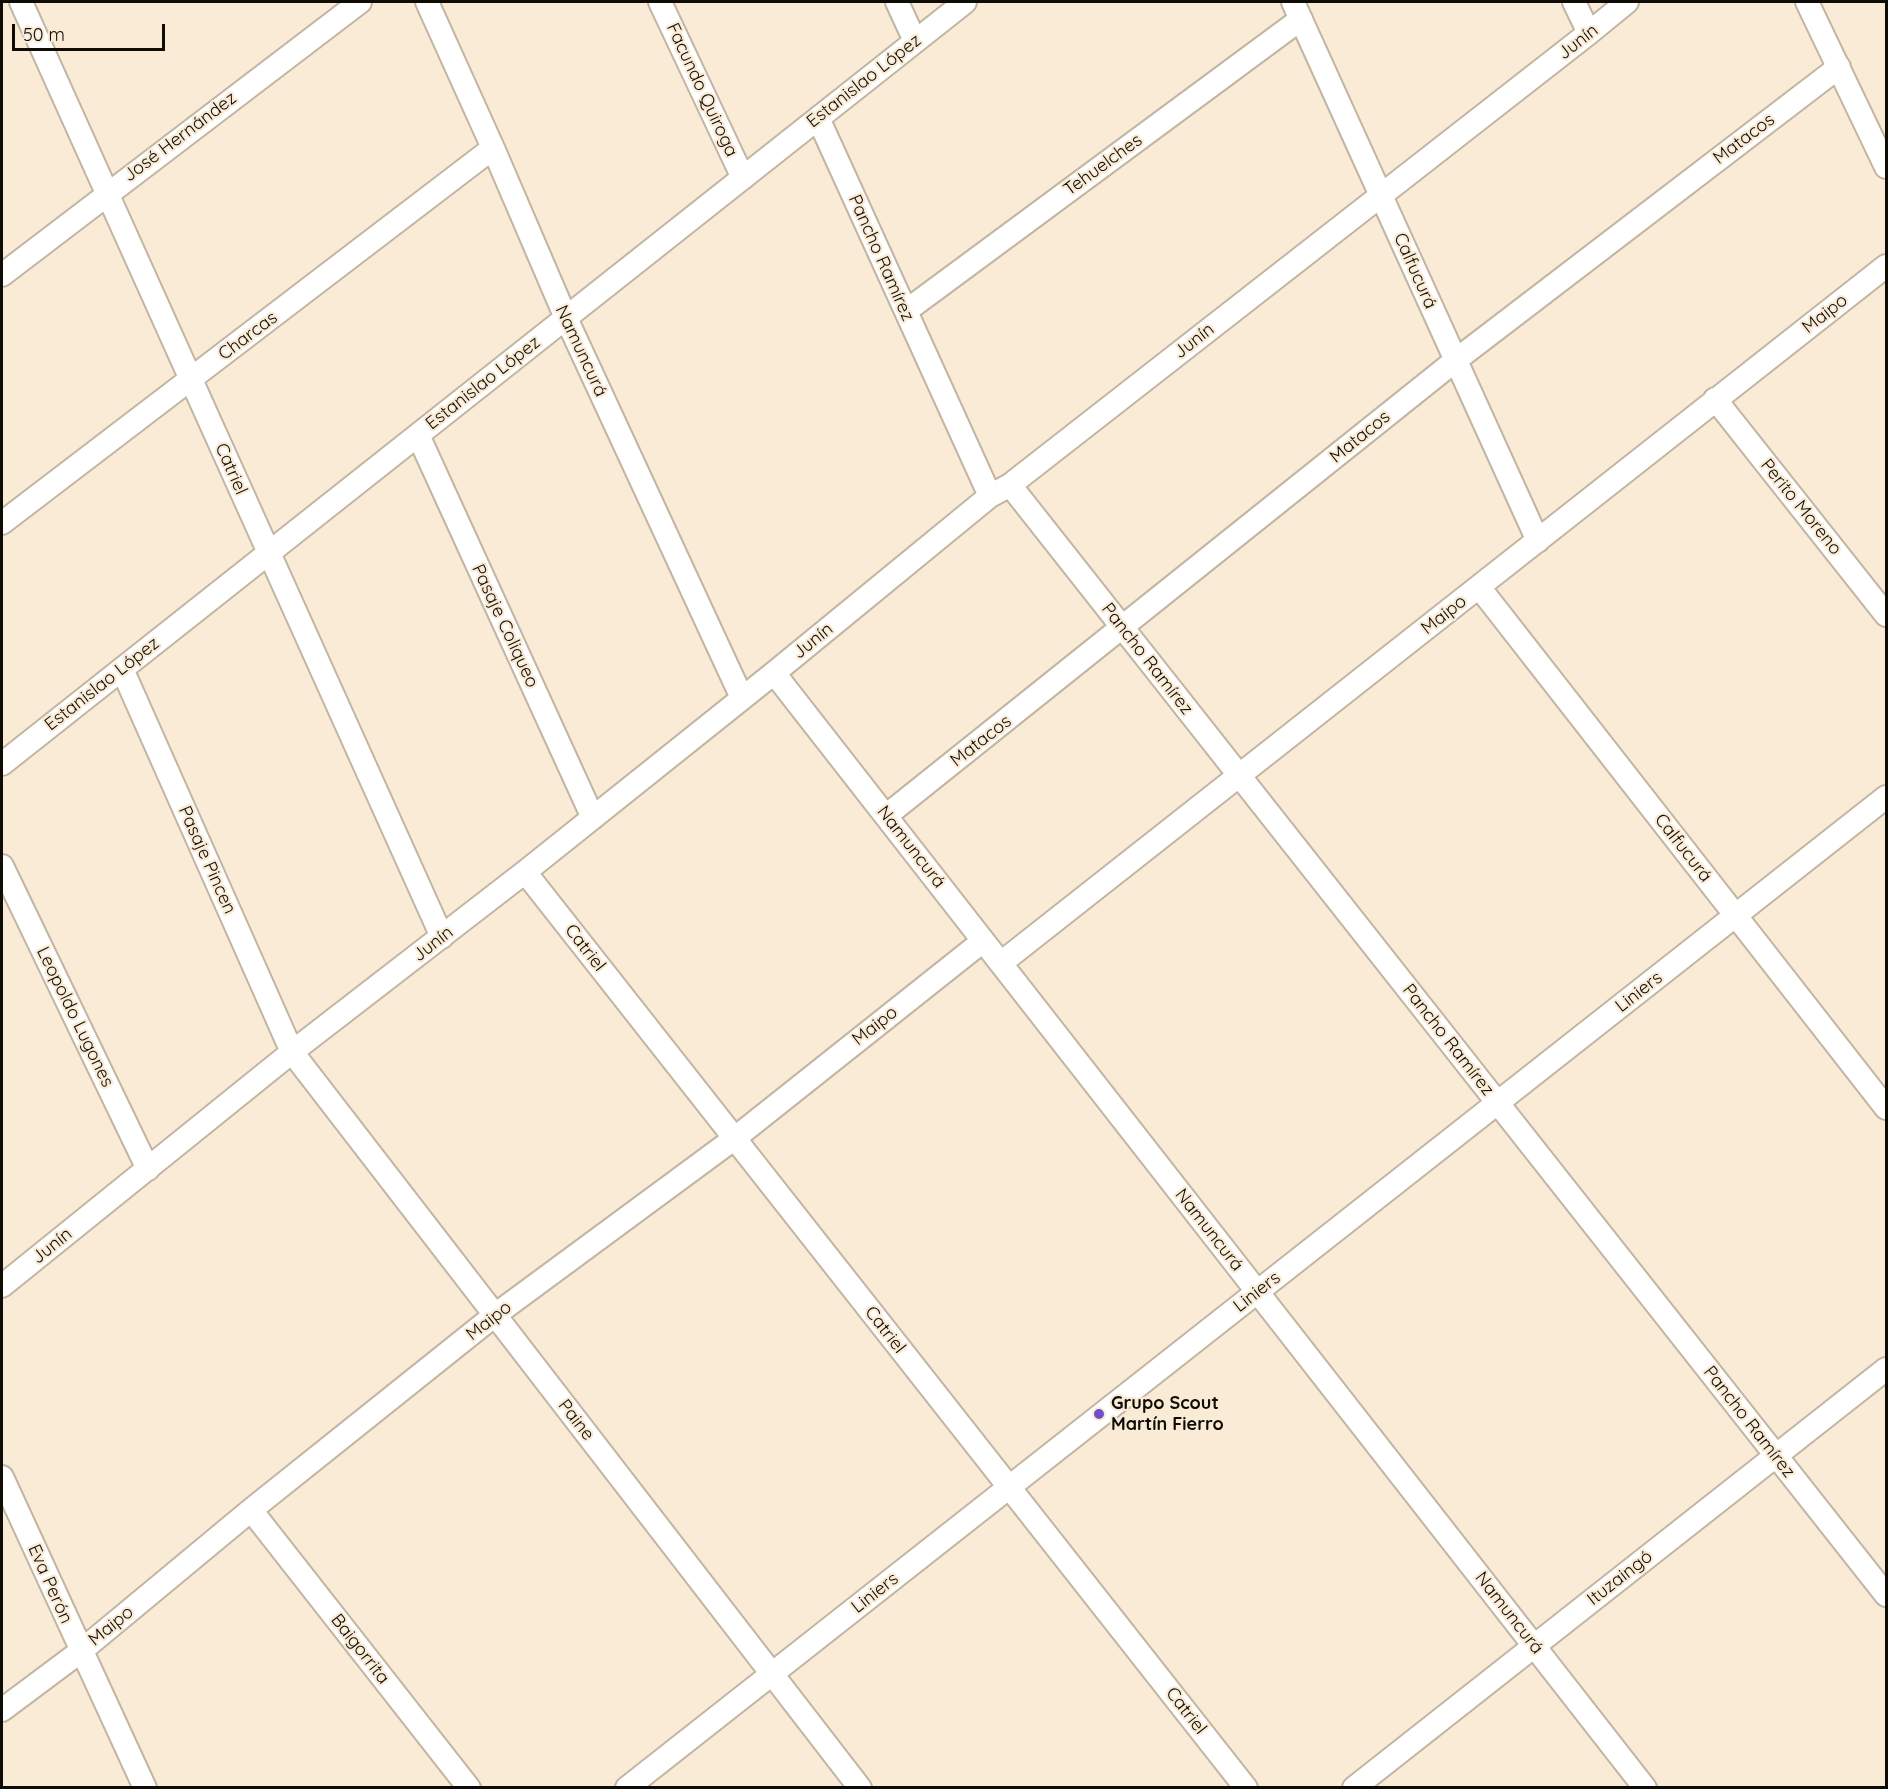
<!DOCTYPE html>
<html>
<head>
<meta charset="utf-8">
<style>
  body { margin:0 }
  #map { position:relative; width:1888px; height:1789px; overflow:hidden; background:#f9ebd6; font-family:Quicksand,sans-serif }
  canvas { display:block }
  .frame { position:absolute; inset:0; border:3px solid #0f0b05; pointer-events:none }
  .scale { position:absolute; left:12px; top:24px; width:153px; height:27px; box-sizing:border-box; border:3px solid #0f0b05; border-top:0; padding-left:8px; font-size:18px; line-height:21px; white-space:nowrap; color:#0f0b05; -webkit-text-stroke:4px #f9ebd6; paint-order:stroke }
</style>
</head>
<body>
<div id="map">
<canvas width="1888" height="1789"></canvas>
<div class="frame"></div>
<div class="scale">50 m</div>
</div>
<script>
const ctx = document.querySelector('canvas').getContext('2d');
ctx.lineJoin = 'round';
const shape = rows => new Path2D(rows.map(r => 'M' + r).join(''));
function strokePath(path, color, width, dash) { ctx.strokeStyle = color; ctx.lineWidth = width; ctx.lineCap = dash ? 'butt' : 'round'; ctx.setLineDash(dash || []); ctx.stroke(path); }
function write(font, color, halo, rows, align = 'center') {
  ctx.font = font + ' Quicksand,sans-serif'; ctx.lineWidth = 4.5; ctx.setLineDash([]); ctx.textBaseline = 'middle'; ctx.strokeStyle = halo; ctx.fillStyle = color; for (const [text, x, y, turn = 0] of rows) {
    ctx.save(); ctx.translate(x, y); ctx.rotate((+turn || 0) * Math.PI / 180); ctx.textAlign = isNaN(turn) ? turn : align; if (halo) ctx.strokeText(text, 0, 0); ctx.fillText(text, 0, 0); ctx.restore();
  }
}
const minor = shape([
  [21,2,442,937],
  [427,2,493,148,566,318,742,698],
  [660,2,743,178],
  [897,2,915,41],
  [1293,2,1538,541],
  [1574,2,1589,33],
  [1807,2,1886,167],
  [818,118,990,496],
  [2,275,360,2],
  [906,311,1301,19],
  [1715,399,1886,615],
  [418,435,593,818],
  [1010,485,1886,1595],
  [2,523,493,148],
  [1479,587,1886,1108],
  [122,669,292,1052,860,1788],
  [774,673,1645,1788],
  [2,764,965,2],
  [887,815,1456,360,1839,67],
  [2,866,148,1169],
  [525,872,1246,1788],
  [1001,963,1886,266],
  [2,1286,292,1052,525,872,774,673,990,496,1010,485,1589,33,1627,2],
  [2,1477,145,1788],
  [251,1510,469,1788],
  [2,1710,81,1651,251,1510,495,1315,735,1138,983,941],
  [627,1788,1886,797],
  [1354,1788,1886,1369]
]);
strokePath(minor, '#c2b5a1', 26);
strokePath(minor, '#fff', 22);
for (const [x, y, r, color] of [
  [1099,1414,6,"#724ec8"]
]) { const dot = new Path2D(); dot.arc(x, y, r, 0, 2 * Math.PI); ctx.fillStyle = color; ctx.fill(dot); strokePath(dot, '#f9ebd6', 2); }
write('18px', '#0f0b05', '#f9ebd6', [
  ["Junín",1578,42,-38],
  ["Estanislao López",864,81,-38],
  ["Facundo Quiroga",702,90,65],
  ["José Hernández",180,137,-37],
  ["Matacos",1744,139,-37],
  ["Tehuelches",1103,165,-36],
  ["Pancho Ramírez",881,258,66],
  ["Calfucurá",1415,271,66],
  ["Maipo",1825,314,-38],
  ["Charcas",248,336,-37],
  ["Junín",1194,341,-38],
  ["Namuncurá",581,351,65],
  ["Estanislao López",483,383,-38],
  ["Matacos",1360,437,-39],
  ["Catriel",231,469,66],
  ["Perito Moreno",1801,507,51],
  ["Maipo",1444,615,-38],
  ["Pasaje Coliqueo",505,626,65],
  ["Junín",813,641,-39],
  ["Pancho Ramírez",1147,659,52],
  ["Estanislao López",102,684,-38],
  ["Matacos",981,741,-38],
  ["Namuncurá",911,847,52],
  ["Calfucurá",1683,848,52],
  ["Pasaje Pincen",207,860,66],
  ["Junín",433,944,-38],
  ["Catriel",585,948,52],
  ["Liniers",1639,992,-38],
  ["Leopoldo Lugones",75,1017,64],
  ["Maipo",875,1026,-38],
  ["Pancho Ramírez",1448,1040,52],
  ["Namuncurá",1209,1230,52],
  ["Junín",52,1246,-39],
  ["Liniers",1257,1292,-38],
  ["Maipo",489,1321,-38],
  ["Catriel",885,1330,52],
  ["Paine",576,1420,52],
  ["Pancho Ramírez",1749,1422,52],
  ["Ituzaingó",1620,1578,-38],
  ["Eva Perón",50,1584,66],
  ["Liniers",875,1593,-38],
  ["Namuncurá",1509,1613,52],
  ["Maipo",111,1626,-39],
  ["Baigorrita",360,1649,52],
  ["Catriel",1186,1711,52]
]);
write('bold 18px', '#0f0b05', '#f9ebd6', [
  ["Grupo Scout",1111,1404],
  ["Martín Fierro",1111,1425]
], 'left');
</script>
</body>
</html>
